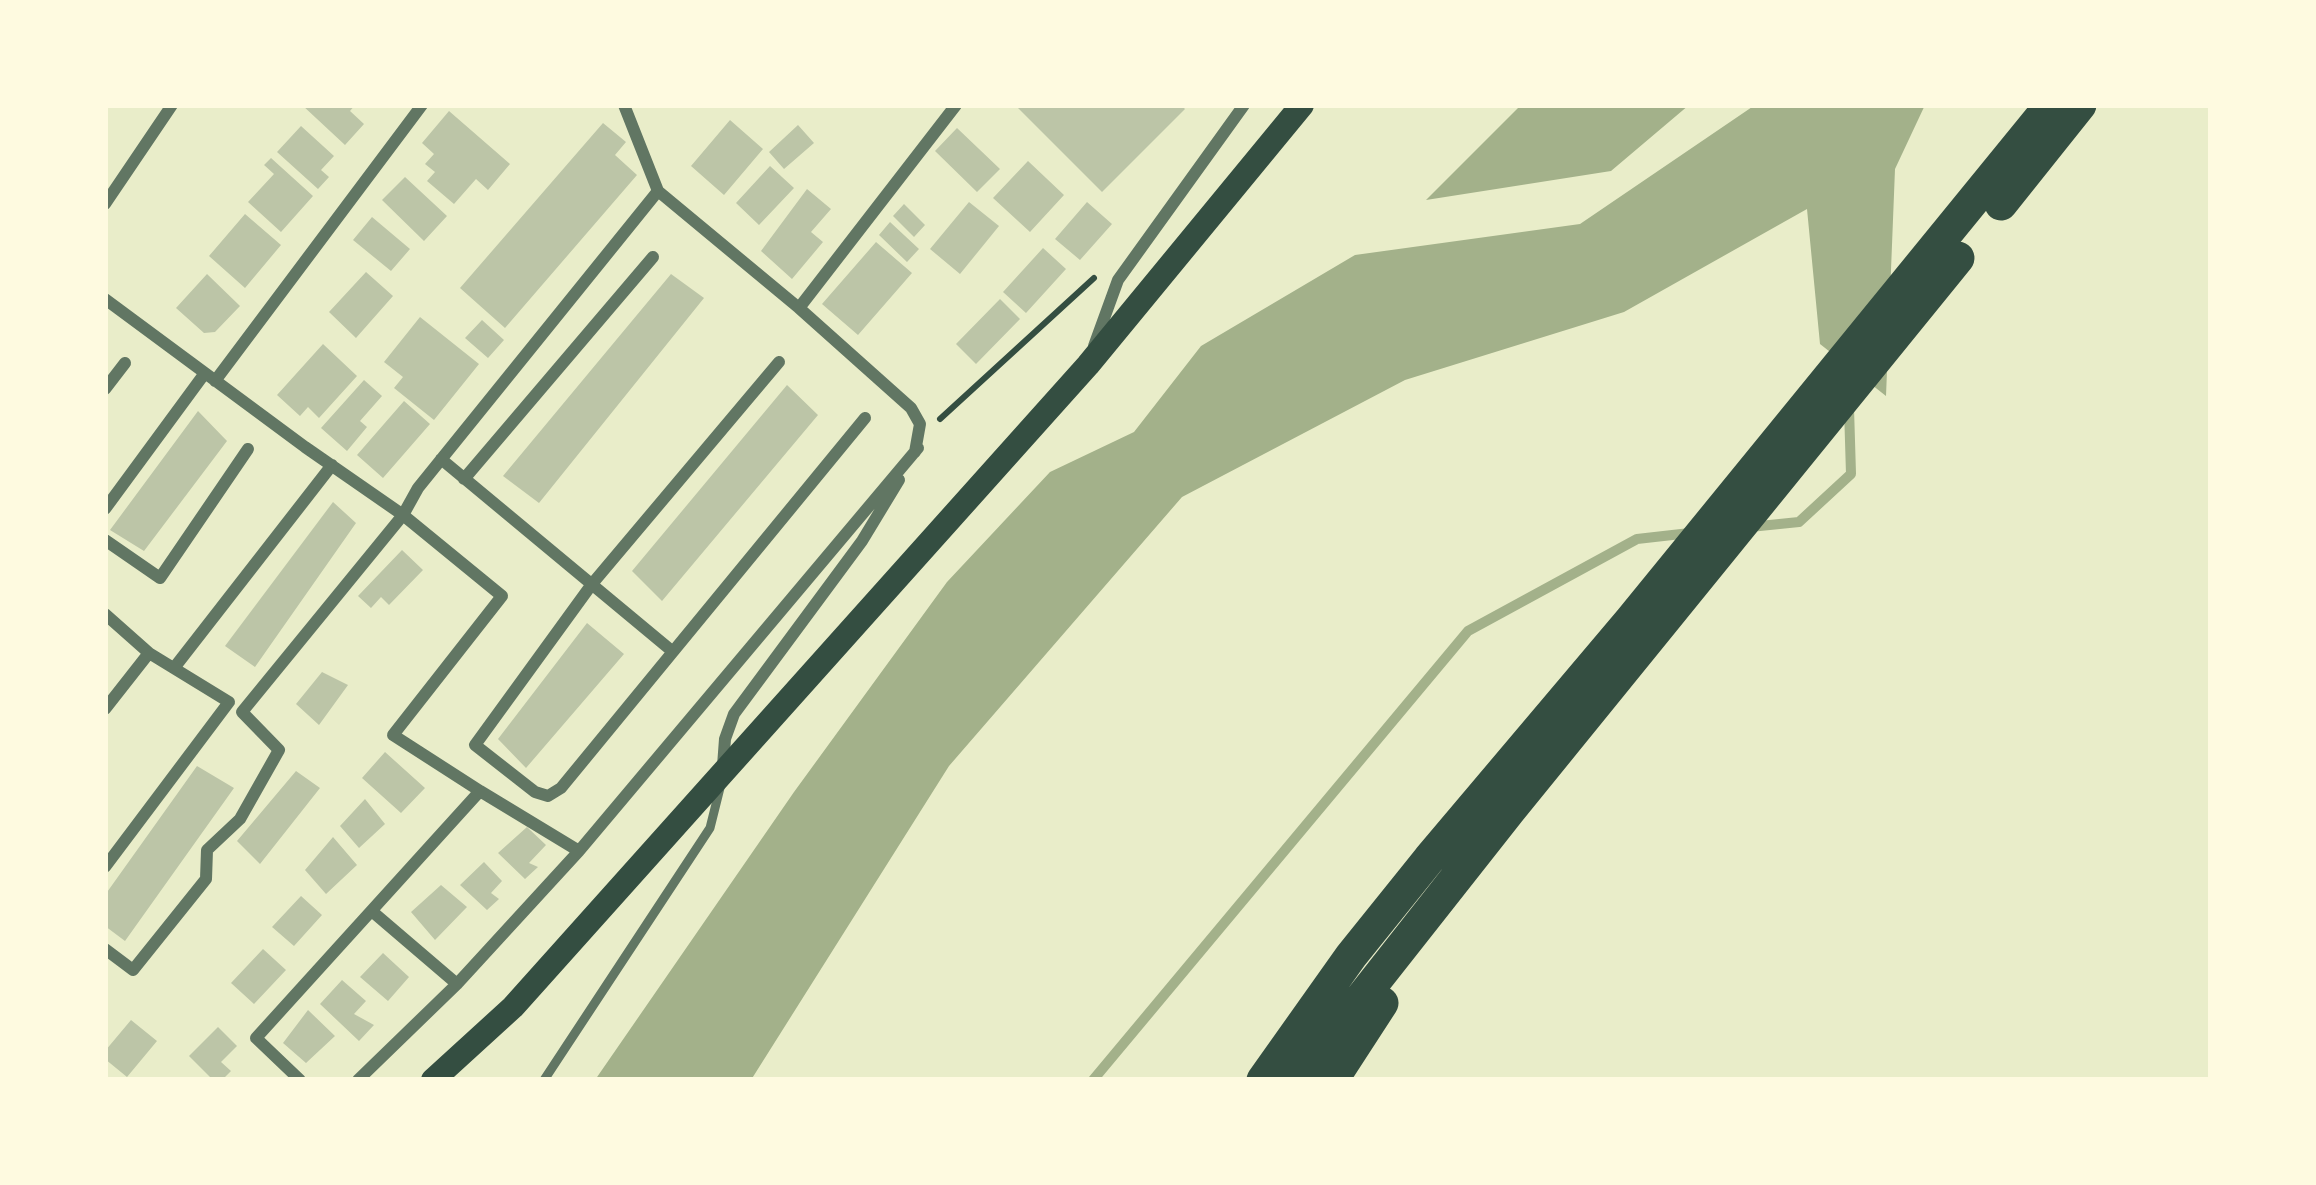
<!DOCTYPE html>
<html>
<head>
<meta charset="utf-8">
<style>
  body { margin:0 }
  #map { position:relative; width:2316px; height:1185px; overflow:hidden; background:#e9edc9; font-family:"Exo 2",sans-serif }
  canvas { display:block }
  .frame { position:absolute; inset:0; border:108px solid #fefae0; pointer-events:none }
</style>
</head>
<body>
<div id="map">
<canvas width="2316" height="1185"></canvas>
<div class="frame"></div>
</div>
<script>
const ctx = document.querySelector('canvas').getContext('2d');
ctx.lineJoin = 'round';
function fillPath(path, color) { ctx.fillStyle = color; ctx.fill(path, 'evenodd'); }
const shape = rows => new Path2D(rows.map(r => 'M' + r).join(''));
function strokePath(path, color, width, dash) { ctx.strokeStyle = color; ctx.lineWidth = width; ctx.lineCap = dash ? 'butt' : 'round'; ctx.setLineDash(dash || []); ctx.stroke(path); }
fillPath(shape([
  [1521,105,1689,105,1611,171,1426,200],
  [1755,105,1925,105,1895,169,1886,396,1820,344,1807,209,1624,312,1405,380,1182,497,949,766,751,1080,595,1080,794,792,947,582,1050,472,1134,432,1201,346,1355,255,1580,224]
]), '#a3b18a');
strokePath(shape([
  [1750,527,1799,522,1851,474,1849,408],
  [1093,1080,1468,631,1637,539,1690,533]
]), '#a3b18a', 10);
fillPath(shape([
  [302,105,355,105,350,111,364,124,345,145],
  [1015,105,1181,105,1185,109,1102,192],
  [449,111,510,164,488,190,476,179,454,204,427,181,435,172,425,164,434,154,422,143],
  [730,120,763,149,724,195,691,166],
  [603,123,626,142,615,155,637,175,505,328,460,288],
  [798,125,814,143,784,169,769,152],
  [301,126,334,156,321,170,329,177,318,189,277,152],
  [957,128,1000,169,977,192,935,151],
  [271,158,313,196,281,232,248,202,274,174,264,165],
  [1028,161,1064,195,1030,232,993,198],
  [770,166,794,188,759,225,736,203],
  [405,177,447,216,424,241,382,200],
  [807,189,831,209,811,232,823,242,792,279,761,251],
  [969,202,999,226,960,274,930,249],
  [1087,202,1112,224,1080,260,1055,239],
  [904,204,925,225,914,237,893,216],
  [245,214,281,245,245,288,209,256],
  [372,217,410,249,391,271,353,240],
  [890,222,919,249,907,262,879,235],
  [876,242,912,273,858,335,822,304],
  [1043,248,1066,269,1026,313,1003,292],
  [366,272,393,296,356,338,329,312],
  [207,274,240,306,215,332,204,333,176,308],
  [671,274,704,298,539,503,503,476],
  [1000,299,1020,319,976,364,956,344],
  [420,317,479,364,434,420,394,388,403,377,384,362],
  [482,320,504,340,488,358,465,338],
  [323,344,357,376,319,418,308,407,300,416,277,395],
  [364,380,382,396,360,421,367,427,347,451,321,428],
  [787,385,818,415,662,601,632,571],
  [404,401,430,424,383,478,357,455],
  [198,411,227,441,144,551,110,530],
  [333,502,356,523,255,667,225,646],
  [402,550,423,570,389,605,381,597,371,608,358,596],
  [587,623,624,654,526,768,498,739],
  [322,672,348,685,319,725,296,704],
  [385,752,425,788,401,813,362,778],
  [197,766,234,788,125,941,105,926,105,895],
  [296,771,320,788,260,864,237,841],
  [365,799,385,824,359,848,340,826],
  [527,827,546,845,529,863,538,867,525,879,498,853],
  [333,837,357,865,326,894,305,870],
  [484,862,502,881,491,893,499,899,487,910,460,885],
  [441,885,467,907,435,940,411,912],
  [301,896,322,915,294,946,272,927],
  [263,949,286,970,254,1004,231,983],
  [383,953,409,977,388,1001,360,977],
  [342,980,366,1001,354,1014,374,1025,359,1041,320,1004],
  [308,1010,335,1036,306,1063,283,1043],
  [131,1020,157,1041,127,1077,105,1059,105,1051],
  [218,1027,237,1046,221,1062,231,1071,222,1080,213,1080,189,1056]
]), '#bcc5a7');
strokePath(shape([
  [940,419,1094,278]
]), '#344e41', 6);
strokePath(shape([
  [544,1080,710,828,721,784]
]), '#617663', 9);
strokePath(shape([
  [624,105,658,191,799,308],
  [105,204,172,105],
  [105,299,305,447,403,515,418,488,658,191],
  [1094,346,1118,280,1244,105],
  [779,362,592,584,475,745,535,792,548,796,561,788,865,418],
  [215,381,422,105],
  [105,389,125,363],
  [915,452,920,424,911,408,799,308,956,105],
  [441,459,672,651],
  [464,479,653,257],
  [105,509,205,373],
  [105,540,160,578,248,449],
  [105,614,149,653,105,709],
  [174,668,332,465],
  [723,766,725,739,734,714,862,541,899,480],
  [480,791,579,851],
  [105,867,229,702,149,653],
  [374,913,457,984],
  [105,949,133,970,206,879,207,850,240,819,279,750,242,712,403,515,502,596,393,735,480,791,256,1038,300,1080],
  [358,1080,457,984,579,851,918,448]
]), '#617663', 12);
strokePath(shape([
  [433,1080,513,1007,1088,365,1302,105]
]), '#344e41', 24);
strokePath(shape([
  [2001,204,2080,105],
  [1263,1080,1351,956,1429,859,1631,620,2051,105],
  [1297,1080,1509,811,1958,258],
  [1332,1080,1382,1003]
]), '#344e41', 33);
</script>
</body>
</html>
